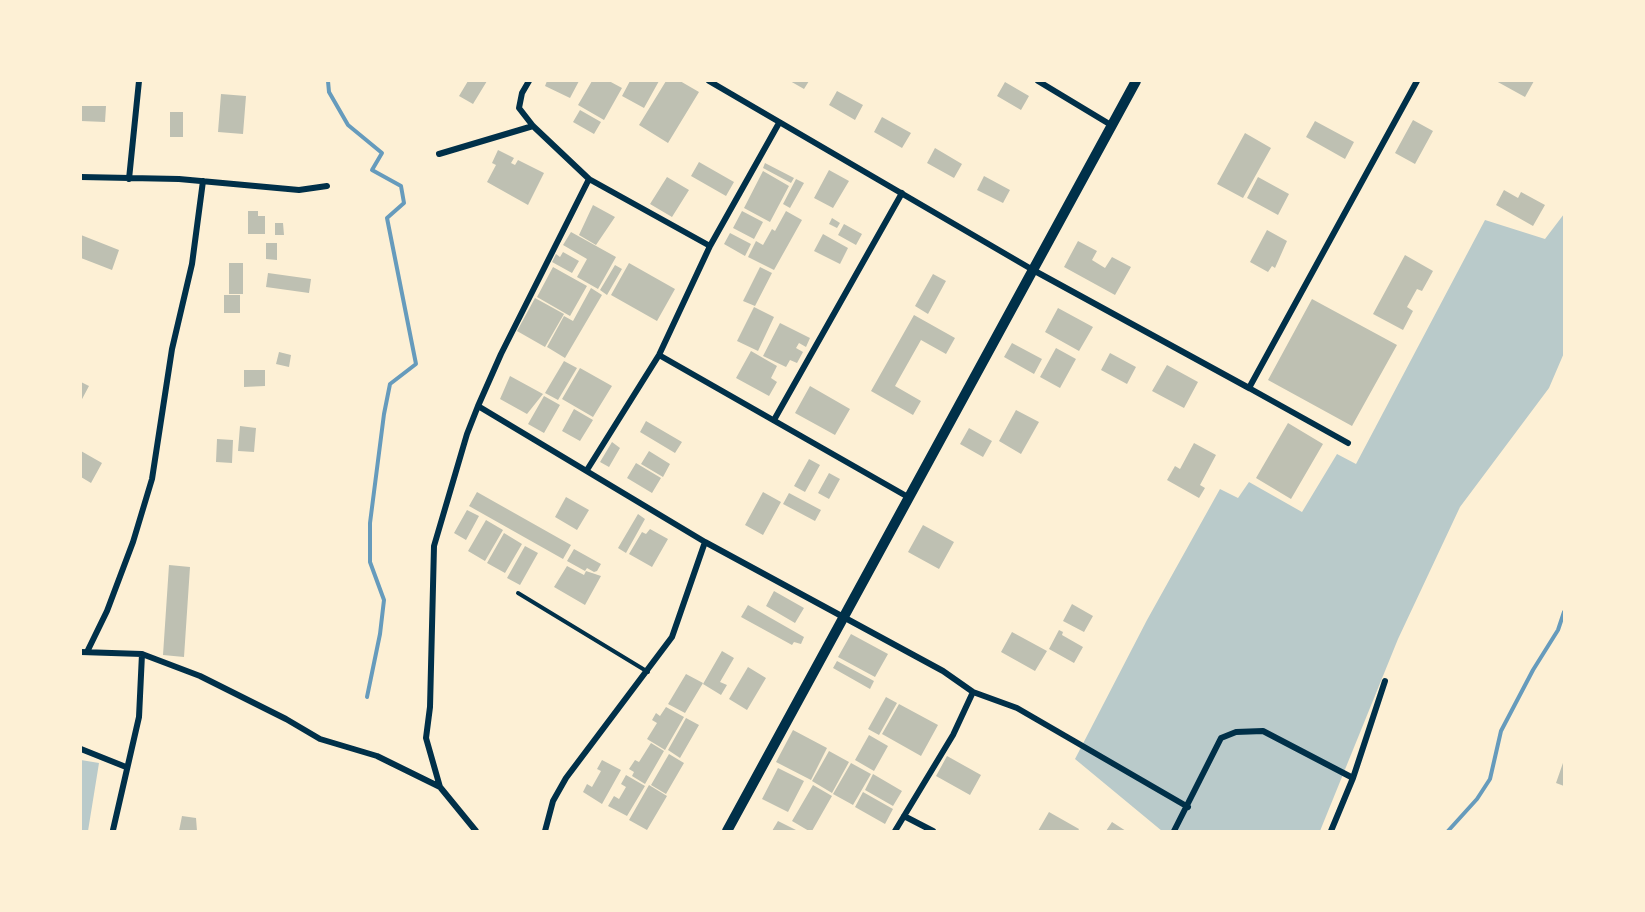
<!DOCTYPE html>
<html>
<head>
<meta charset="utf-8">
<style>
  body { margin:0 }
  #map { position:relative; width:1645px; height:912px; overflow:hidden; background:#fdf0d5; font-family:"Sofia Sans Condensed",sans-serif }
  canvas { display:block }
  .frame { position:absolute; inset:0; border:82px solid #fdf0d5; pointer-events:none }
</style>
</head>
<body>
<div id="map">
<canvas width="1645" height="912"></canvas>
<div class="frame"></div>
</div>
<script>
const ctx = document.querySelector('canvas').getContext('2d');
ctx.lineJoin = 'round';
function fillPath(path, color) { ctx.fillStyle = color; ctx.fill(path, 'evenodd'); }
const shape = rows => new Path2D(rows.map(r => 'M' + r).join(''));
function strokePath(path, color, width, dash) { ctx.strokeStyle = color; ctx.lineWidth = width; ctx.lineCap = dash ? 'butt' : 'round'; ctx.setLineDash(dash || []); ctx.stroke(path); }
fillPath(shape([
  [1564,214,1564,353,1549,388,1460,507,1398,639,1320,831,1162,831,1075,759,1147,620,1220,489,1238,498,1249,482,1302,512,1337,454,1356,464,1485,220,1545,239],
  [81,760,99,763,88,831,81,831]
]), '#b9caca');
strokePath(shape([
  [328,81,329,92,348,125,382,153,372,170,401,186,404,203,387,218,416,364,390,384,384,414,370,523,370,562,384,600,380,634,367,697],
  [1448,831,1477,799,1490,779,1501,731,1533,670,1558,630,1564,612]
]), '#669bbc', 4);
fillPath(shape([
  [468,81,487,81,473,104,459,96],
  [547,81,579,81,570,98,545,86],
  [592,81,609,81,622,88,604,120,578,105],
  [630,81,659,81,644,108,622,96],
  [666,81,680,81,699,92,668,143,639,125],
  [790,81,809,81,804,89],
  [1496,81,1534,81,1525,97],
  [1005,82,1029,96,1021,110,997,96],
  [837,91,863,105,855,120,829,105],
  [221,94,246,96,243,134,218,132],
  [81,106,106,106,105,122,81,121],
  [580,110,601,122,594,134,573,122],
  [170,112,183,112,183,137,170,137],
  [882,117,911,133,902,148,874,132],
  [1413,120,1433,131,1415,164,1395,153],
  [1315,121,1354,142,1345,159,1306,137],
  [1245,133,1271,148,1243,198,1217,184],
  [935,148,962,164,954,178,927,163],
  [498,150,514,158,511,163,515,165,518,160,544,173,528,205,487,182,496,165,492,163],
  [699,162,734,182,726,196,691,176],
  [765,163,794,178,791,183,763,168],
  [829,170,849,181,833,208,814,198],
  [763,171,789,186,770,222,744,208],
  [984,176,1010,190,1003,203,977,190],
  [667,177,689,190,672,217,650,204],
  [1258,177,1289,194,1278,215,1247,198],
  [796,179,804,183,790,208,783,204],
  [1504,190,1518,198,1521,192,1545,205,1533,226,1496,205],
  [593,205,615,217,596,245,579,235],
  [248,211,258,211,258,216,265,216,265,234,248,234],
  [742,211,763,222,754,239,733,228],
  [786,211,802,220,774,270,748,257,756,241,763,245,772,229,775,231],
  [832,218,840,223,837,228,829,224],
  [275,223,283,223,284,235,275,235],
  [844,224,862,234,856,245,838,235],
  [1267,230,1287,241,1275,268,1272,266,1268,272,1250,262],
  [571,232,616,257,598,289,577,277,587,259,563,245],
  [730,233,751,244,745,256,724,244],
  [823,234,848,248,840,264,814,251],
  [81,235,119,250,112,270,81,258],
  [1078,241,1097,251,1092,260,1105,268,1112,257,1131,267,1115,295,1064,267],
  [266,243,277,243,277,260,266,259],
  [563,252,579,261,572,273,552,262,556,254,560,257],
  [1405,255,1433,271,1422,291,1417,289,1407,307,1413,311,1403,330,1373,314],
  [229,263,243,263,243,294,229,294],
  [629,263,675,289,657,321,611,295],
  [615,265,622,269,607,295,600,290],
  [553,267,587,286,570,316,537,297],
  [760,267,772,273,755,306,743,301],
  [268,273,311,279,309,293,266,287],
  [933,274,946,281,928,314,915,306],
  [591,288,602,295,565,358,547,347,564,316,573,321],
  [224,295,240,295,240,313,224,313],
  [535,298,564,314,545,347,517,331],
  [1312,299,1397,345,1352,426,1268,380],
  [754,307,774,317,758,351,737,341],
  [1058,308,1093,327,1079,351,1045,332],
  [914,315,955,338,946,354,921,340,895,386,921,401,913,415,871,391],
  [780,323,810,338,806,347,799,343,796,348,803,352,797,363,790,360,786,367,763,356],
  [1012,343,1042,359,1034,374,1004,357],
  [1056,348,1076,359,1060,388,1040,377],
  [751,351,777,366,771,378,777,382,769,396,736,378],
  [279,352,291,355,289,367,276,364],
  [1110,353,1136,367,1127,384,1101,370],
  [564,361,577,368,558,400,545,393],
  [1167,365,1198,382,1184,408,1152,391],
  [580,368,612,386,593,417,562,399],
  [244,370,265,370,265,386,244,387],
  [510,376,543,394,527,414,500,399],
  [81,382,89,386,81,401],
  [810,386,850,409,835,435,795,413],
  [544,396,560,405,544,433,528,424],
  [574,409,593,420,580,441,562,431],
  [1016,410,1039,422,1021,454,999,441],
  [646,421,682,442,675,453,640,432],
  [1288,423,1323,444,1291,499,1256,478],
  [240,426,256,428,254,452,238,451],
  [969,428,992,441,983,457,960,444],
  [217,439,233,440,232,463,216,462],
  [612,442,620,448,609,467,600,462],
  [1194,443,1216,455,1200,485,1205,488,1199,498,1167,480,1175,466,1180,469],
  [81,451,102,463,91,483,81,477],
  [649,451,670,464,663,477,641,464],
  [809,459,820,465,805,492,794,486],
  [636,463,661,478,652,493,627,478],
  [829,473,840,479,829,499,818,493],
  [477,492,571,545,563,559,469,506],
  [763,492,781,502,763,535,745,525],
  [789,493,821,510,815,521,783,504],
  [566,497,589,510,577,530,555,517],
  [467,510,479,516,466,540,454,533],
  [638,514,645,519,626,553,618,548],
  [486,520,503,530,485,561,468,551],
  [923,525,954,542,939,569,908,552],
  [650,529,668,539,652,567,629,554,642,532,646,534],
  [504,533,522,544,505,573,487,563],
  [525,546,538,553,520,585,507,578],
  [574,549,601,564,597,571,594,572,587,568,585,571,567,561],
  [169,565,190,567,184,657,163,655],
  [567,566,584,575,586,571,601,576,585,605,554,587],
  [774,591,804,608,795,623,766,606],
  [1072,604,1093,616,1084,632,1063,621],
  [748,605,804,637,801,644,794,642,792,645,741,617],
  [1059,630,1063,632,1062,635,1083,647,1074,663,1049,649],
  [1012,632,1047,651,1035,671,1001,652],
  [851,634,888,654,875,677,838,657],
  [722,651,734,658,720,682,727,685,721,695,703,684],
  [837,661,874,681,870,689,833,668],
  [748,667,766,678,747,710,729,699],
  [686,674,703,683,685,713,668,704],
  [886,697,897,703,879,735,868,729],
  [899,704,938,725,921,756,882,734],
  [666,707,684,717,665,750,647,739,657,723,652,720,656,713,660,716],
  [686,718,699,725,680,758,668,750],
  [793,730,827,748,811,780,776,762],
  [869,735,888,746,874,771,855,760],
  [651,743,664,751,645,784,632,776,634,772,629,769,635,760,639,762],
  [829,751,849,762,832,793,812,781],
  [669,754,684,763,666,794,651,785],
  [947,756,981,775,970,795,936,776],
  [602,760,621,770,602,804,583,792,587,784,592,787,601,771,597,769],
  [1564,760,1564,786,1556,783],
  [851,763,871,774,853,805,833,794],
  [778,768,804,781,788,812,762,799],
  [873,774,902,791,893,806,865,790],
  [626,775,645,786,627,816,608,806,614,796,619,799,626,787,621,784],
  [649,785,667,796,647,830,629,820],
  [813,785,832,796,812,831,809,831,792,821],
  [863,792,893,809,885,824,855,807],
  [1049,812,1079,829,1078,831,1038,831],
  [182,816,196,818,197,831,179,831],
  [778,821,798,831,772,831],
  [1112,822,1126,831,1106,831]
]), '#bec0b2');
strokePath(shape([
  [518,593,648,672]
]), '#003049', 4);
strokePath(shape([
  [529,81,522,93,519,108,533,126,589,179,710,246],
  [709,81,1033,270,1249,388],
  [1038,81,1111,125],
  [439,154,533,126],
  [81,177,179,179,299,190,327,186],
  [129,179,139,81],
  [589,179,501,354,478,406,705,542,943,671,973,692,953,735,895,831],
  [659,355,908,497],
  [774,420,902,193],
  [1348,443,1249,388,1417,81],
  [587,470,659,355,710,246,779,123],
  [81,652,142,654,200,676,286,719,320,739,377,756,440,787,476,831],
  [87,652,107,611,133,542,152,479,172,349,192,264,203,181],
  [973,692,1017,708,1188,807],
  [81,749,126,767],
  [440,787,426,738,430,707,434,546,467,434,478,406],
  [904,816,933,831],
  [113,830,139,717,142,654],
  [545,831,553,801,566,778,672,637,705,542],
  [1174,831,1221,738,1236,732,1263,731,1353,778],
  [1331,831,1353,778,1385,681]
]), '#003049', 6);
strokePath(shape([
  [727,831,1136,81]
]), '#003049', 10);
</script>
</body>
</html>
